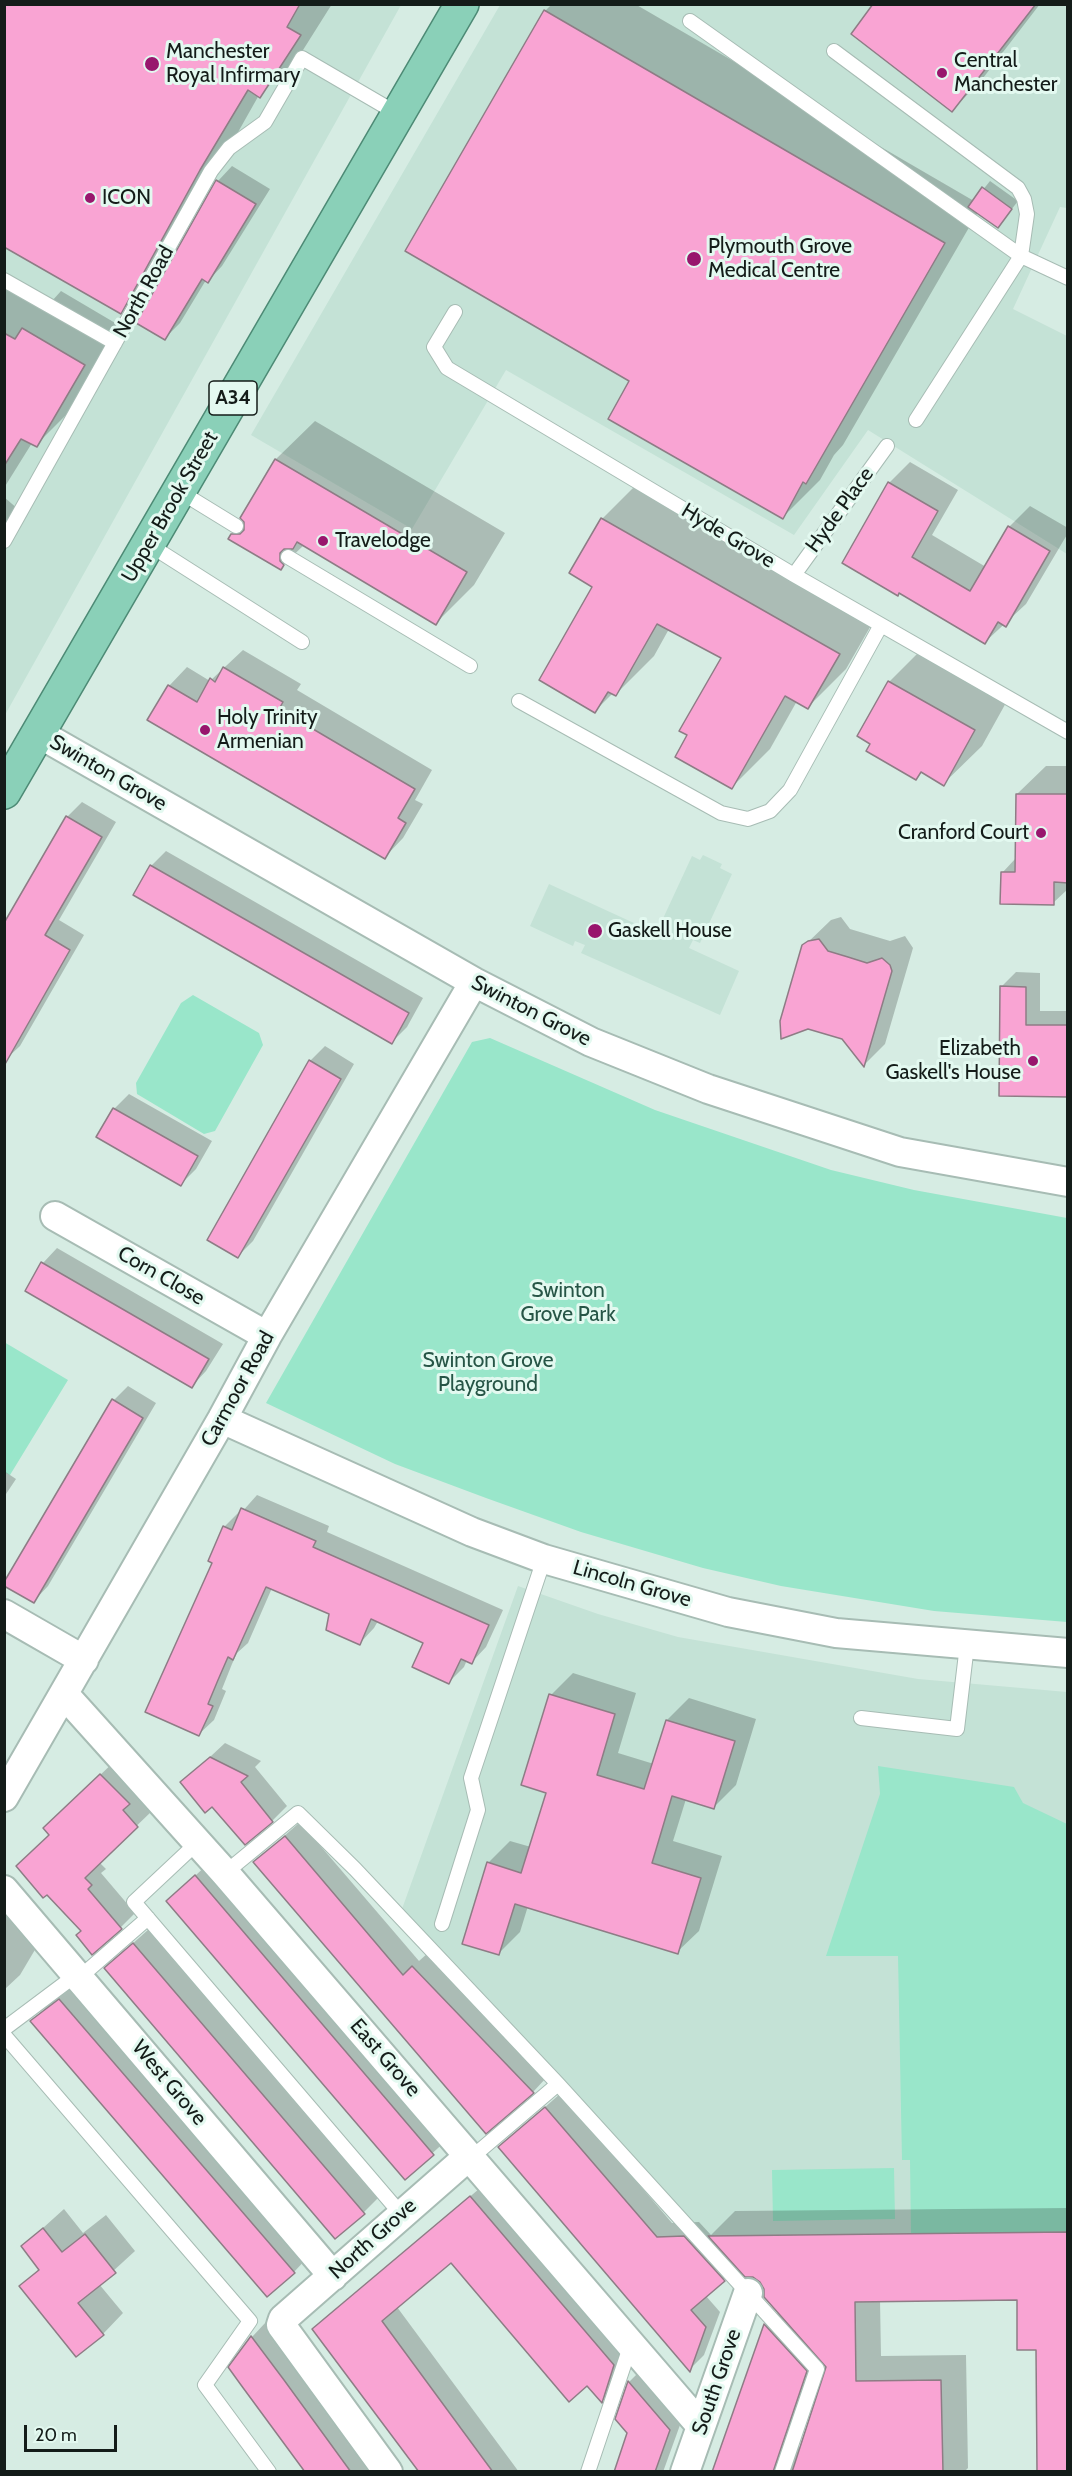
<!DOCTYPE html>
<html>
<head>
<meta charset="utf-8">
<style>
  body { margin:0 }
  #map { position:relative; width:1072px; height:2476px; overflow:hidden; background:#d6ece3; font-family:Cabin,sans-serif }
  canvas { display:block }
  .frame { position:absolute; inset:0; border:6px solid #141c19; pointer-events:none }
  .scale { position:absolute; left:24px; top:2425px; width:93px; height:27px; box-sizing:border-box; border:3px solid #141c19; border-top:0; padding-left:8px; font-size:18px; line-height:21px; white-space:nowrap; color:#141c19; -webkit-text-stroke:4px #e3f9f0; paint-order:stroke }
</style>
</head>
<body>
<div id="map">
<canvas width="1072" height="2476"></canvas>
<div class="frame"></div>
<div class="scale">20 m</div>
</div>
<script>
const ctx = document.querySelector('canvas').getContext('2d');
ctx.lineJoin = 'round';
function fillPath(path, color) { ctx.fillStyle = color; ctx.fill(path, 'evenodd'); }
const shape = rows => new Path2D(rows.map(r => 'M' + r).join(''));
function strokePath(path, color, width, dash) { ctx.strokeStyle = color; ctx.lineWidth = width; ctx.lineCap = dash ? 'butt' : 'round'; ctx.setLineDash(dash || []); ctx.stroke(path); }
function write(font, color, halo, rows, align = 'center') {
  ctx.font = font + ' Cabin,sans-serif'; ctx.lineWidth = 6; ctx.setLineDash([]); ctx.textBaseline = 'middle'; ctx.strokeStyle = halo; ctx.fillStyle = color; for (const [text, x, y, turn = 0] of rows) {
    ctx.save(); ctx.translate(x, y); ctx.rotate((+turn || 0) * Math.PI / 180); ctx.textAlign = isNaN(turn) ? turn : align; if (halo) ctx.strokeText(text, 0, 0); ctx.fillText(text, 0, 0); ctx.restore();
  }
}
fillPath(shape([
  [5,5,401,5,5,715],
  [500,5,1067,5,1067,208,1060,207,1013,309,1067,336,1067,554,868,430,794,535,506,370,412,529,251,435],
  [703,855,722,864,720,868,732,874,700,943,693,940,689,948,739,971,720,1015,581,953,585,945,575,941,573,946,530,926,549,884,660,935,664,926,660,925,692,856,700,860],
  [518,1586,598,1614,678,1637,918,1679,1067,1692,1067,2232,706,2236,402,1909]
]), '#c4e2d6');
fillPath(shape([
  [193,995,259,1033,263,1045,215,1131,204,1134,137,1094,136,1083,181,1003],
  [490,1038,655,1110,831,1170,914,1190,1067,1218,1067,1622,934,1611,781,1586,703,1568,581,1532,486,1498,395,1464,266,1403,472,1042],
  [4,1342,68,1380,10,1475,4,1472],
  [878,1766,1014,1787,1023,1803,1067,1824,1067,2232,911,2234,910,2160,902,2160,898,1956,826,1956,880,1794],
  [894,2168,895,2219,773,2221,772,2170]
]), '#99e6ca');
fillPath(shape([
  [4,4,332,4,298,58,259,95,158,274,120,312],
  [552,4,635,4,974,201,990,181,1018,201,1004,219,978,212,843,445,834,455,820,480,783,517,631,381,545,11],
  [875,4,1040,4,980,82,952,110],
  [232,166,270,189,222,266,208,281,206,280,180,323,165,338,138,323,218,181],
  [4,273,52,301,61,291,122,327,74,407,36,445,32,443,4,488],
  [315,421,505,533,474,585,436,623,304,545,280,568,232,535,245,522,242,518,276,459],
  [910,462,958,490,932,535,986,567,1009,527,1030,506,1068,528,1068,533,1026,604,985,642,900,592,889,483],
  [641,480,877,615,846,669,808,707,797,701,770,749,732,787,689,735,723,658,669,629,654,656,616,694,613,693,595,711,594,586,602,519],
  [4,497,26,516,4,540],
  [928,643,1012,692,982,746,943,784,922,772,916,778,872,743,859,735,889,682],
  [243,650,301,684,297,690,432,770,415,800,423,804,403,838,385,857,169,686,187,667,210,681],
  [1046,766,1068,766,1068,889,1053,903,1002,873,1016,858,1017,794],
  [82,802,116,822,59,920,84,935,20,1046,5,1060,67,817],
  [166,851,423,998,407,1027,392,1042,135,895,151,866],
  [841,917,850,929,890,941,905,936,913,948,885,1044,864,1065,843,1038,808,1028,804,946,831,920],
  [1016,972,1040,973,1040,1011,1068,1011,1068,1095,1001,987],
  [325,1046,354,1064,253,1241,238,1256,310,1061],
  [129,1094,212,1141,196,1169,181,1184,98,1137,115,1108],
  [57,1248,223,1344,206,1371,192,1386,43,1263],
  [128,1386,156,1403,48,1586,34,1601,114,1400],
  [4,1471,16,1479,4,1497],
  [257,1495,329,1526,327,1532,503,1610,486,1647,472,1662,467,1660,464,1667,449,1682,425,1642,378,1621,374,1628,360,1643,330,1614,272,1588,248,1643,237,1653,232,1664,222,1689,226,1691,214,1720,199,1734,214,1562,224,1527,239,1512,241,1513],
  [573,1673,636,1693,618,1753,654,1764,667,1720,689,1698,756,1719,736,1785,714,1807,686,1799,673,1841,722,1856,699,1931,677,1952,528,1906,520,1932,498,1954,488,1863,510,1841,531,1847,548,1792,551,1695],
  [225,1743,261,1761,255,1767,287,1806,272,1821,212,1805,182,1783],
  [116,1760,152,1811,99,1862,106,1869,101,1873,135,1913,120,1928,82,1931,51,1834,60,1813],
  [300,1822,419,1961,428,1953,547,2077,533,2092,255,1862],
  [210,1862,448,2139,405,2178,168,1901],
  [4,1904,39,1943,20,1975,5,1989],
  [149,1929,378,2198,364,2212,121,1954],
  [74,1985,308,2257,294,2272,32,2021,47,2006],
  [561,2093,672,2223,699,2222,711,2235,735,2211,1068,2208,1068,2472,1037,2348,1019,2299,880,2300,881,2356,966,2355,968,2468,964,2472,713,2472,765,2325,779,2311,761,2281,738,2266,706,2296,720,2312,704,2355,690,2369,500,2147],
  [826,2360,829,2361,800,2451,798,2443],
  [486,2183,628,2350,616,2387,602,2401,587,2384,451,2261,397,2307,519,2472,420,2472,314,2329],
  [64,2209,83,2233,106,2215,135,2251,99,2284,123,2313,103,2334,76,2355,21,2286,40,2268,23,2246],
  [266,2322,376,2472,307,2472,230,2367,252,2337],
  [644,2367,684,2414,663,2472,615,2472,629,2433,617,2419,629,2382]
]), '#0003');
const building = shape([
  [4,4,300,4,287,27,301,35,260,98,248,90,200,170,121,314,4,247,4,4],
  [873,4,1036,4,952,112,851,34,873,4],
  [544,10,945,243,806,484,803,482,783,519,608,419,629,381,405,251,544,10],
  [216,180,256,204,208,283,202,279,165,340,136,323,216,180],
  [982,187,1012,209,998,228,968,207,982,187],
  [22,328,85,365,37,447,21,439,4,466,4,333,15,339,22,328],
  [275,459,467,572,436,625,297,542,293,549,284,549,280,553,280,561,284,565,281,570,228,539,231,534,240,534,244,530,244,522,240,518,275,459],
  [888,482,938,511,912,557,970,591,1008,526,1050,551,1006,627,998,622,985,644,899,593,898,596,842,563,888,482],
  [601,518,840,654,808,709,785,696,732,789,675,757,687,735,679,731,721,658,657,624,616,696,608,692,595,713,539,680,592,587,569,573,601,518],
  [223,667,283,702,279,709,415,789,398,818,406,823,385,859,147,720,168,685,197,702,210,678,215,682,223,667],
  [888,681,975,730,944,786,921,772,916,780,866,751,870,744,857,736,888,681],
  [1016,794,1068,794,1068,883,1054,882,1054,905,1000,904,1001,872,1015,872,1016,794],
  [66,816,102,837,45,935,70,950,4,1066,4,923,66,816],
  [150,865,409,1013,392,1044,133,895,150,865],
  [819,939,828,951,848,957,867,963,882,958,890,965,892,971,864,1067,842,1039,808,1029,781,1039,780,1021,802,945,808,941,819,939],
  [1000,986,1026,987,1026,1025,1068,1025,1068,1097,999,1096,1000,986],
  [309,1060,341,1079,238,1258,207,1240,309,1060],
  [113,1108,198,1156,181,1186,96,1137,113,1108],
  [41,1262,209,1359,192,1388,25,1291,41,1262],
  [112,1399,143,1418,34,1603,4,1586,4,1582,112,1399],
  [241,1508,316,1541,313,1547,489,1625,472,1664,461,1659,449,1684,412,1667,423,1643,371,1619,360,1645,326,1630,329,1614,266,1587,233,1660,228,1657,218,1680,208,1704,213,1706,199,1736,145,1712,212,1563,208,1561,223,1526,232,1530,241,1508],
  [549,1694,615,1714,597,1775,644,1789,666,1720,735,1741,714,1809,672,1796,652,1863,701,1878,678,1954,515,1904,499,1955,462,1944,487,1862,521,1873,546,1793,521,1785,549,1694],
  [210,1757,248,1776,241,1782,273,1822,245,1845,212,1807,205,1813,180,1782,210,1757],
  [100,1774,130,1804,123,1810,138,1827,85,1878,92,1885,88,1889,122,1929,92,1955,76,1935,81,1931,47,1895,43,1898,16,1866,49,1835,43,1828,100,1774],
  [285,1836,403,1975,412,1966,534,2093,486,2134,253,1862,285,1836],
  [195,1875,434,2155,405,2180,166,1901,195,1875],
  [133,1943,365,2214,335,2239,104,1968,133,1943],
  [59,1999,295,2273,267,2297,30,2021,59,1999],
  [545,2107,657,2237,684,2236,725,2281,691,2310,706,2327,690,2372,498,2147,545,2107],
  [470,2196,614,2365,602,2403,587,2386,569,2402,451,2263,382,2321,493,2472,419,2472,312,2329,470,2196],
  [43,2228,62,2252,85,2234,116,2273,78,2303,104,2335,76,2357,19,2286,39,2270,21,2246,43,2228],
  [1068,2232,1068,2472,1037,2472,1036,2350,1017,2350,1017,2300,855,2302,856,2381,941,2380,943,2472,792,2472,826,2367,764,2297,764,2289,760,2282,753,2277,745,2277,708,2236,1068,2232],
  [764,2324,807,2371,773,2472,712,2472,764,2324],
  [251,2336,284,2380,351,2472,305,2472,241,2385,228,2367,251,2336],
  [628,2381,670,2430,655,2472,614,2472,627,2433,615,2419,628,2381]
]);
fillPath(building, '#f9a4d3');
strokePath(building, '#8e7c85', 1.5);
const service = shape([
  [690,21,1021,256,1068,278],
  [834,51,1018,188,1024,199,1027,214,1021,256,916,420],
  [4,280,115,343],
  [455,312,434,347,447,368,794,575,1068,732],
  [179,491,236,526],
  [4,541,211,171,229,148,265,122,302,58,398,114],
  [148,544,302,642],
  [288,557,470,666],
  [794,575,887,446],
  [519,701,721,813,748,819,770,811,790,790,881,625],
  [861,1718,957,1729,967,1645],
  [198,1842,134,1902,401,2214],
  [225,1873,298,1813,355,1869,558,2084,817,2369,782,2472],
  [442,1924,478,1810,471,1778,544,1559],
  [79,1978,148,1918],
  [4,2029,76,1975],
  [4,2035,250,2321,205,2385,269,2472],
  [471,2158,558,2084],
  [588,2472,631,2344]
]);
const minor = shape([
  [38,733,474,982,591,1042,708,1089,900,1152,1068,1182],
  [55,1216,267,1336],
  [222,1419,472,1532,544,1559,728,1612,836,1633,1068,1653],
  [4,1614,84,1660],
  [64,1694,225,1873,701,2426],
  [4,1797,222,1419,267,1336,474,982],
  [4,1890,333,2276],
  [388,2472,281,2325,283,2319,469,2156],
  [685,2472,748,2293]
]);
const trunk = shape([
  [4,792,462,4]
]);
strokePath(service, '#a7bcb4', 16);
strokePath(minor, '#a7bcb4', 32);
strokePath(trunk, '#4d8a75', 36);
strokePath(service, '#fff', 14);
strokePath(minor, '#fff', 28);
strokePath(trunk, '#8ad0b8', 33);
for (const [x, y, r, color] of [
  [152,64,8,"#98166d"],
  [942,73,6,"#98166d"],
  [90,198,6,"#98166d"],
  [694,259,8,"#98166d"],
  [323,541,6,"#98166d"],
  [205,730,6,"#98166d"],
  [1041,833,6,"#98166d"],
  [595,931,8,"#98166d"],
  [1033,1061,6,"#98166d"]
]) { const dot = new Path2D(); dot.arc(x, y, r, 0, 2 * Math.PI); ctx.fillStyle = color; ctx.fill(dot); strokePath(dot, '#e3f9f0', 2); }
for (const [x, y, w] of [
  [233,398,48]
]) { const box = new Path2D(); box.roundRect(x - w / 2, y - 17, w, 34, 4.5); ctx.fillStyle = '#e3f9f0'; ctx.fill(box); strokePath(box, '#141c19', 1.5); }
write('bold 20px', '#141c19', null, [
  ["A34",233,398]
]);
write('21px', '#141c19', '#e3f9f0', [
  ["Manchester",166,52],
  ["Royal Infirmary",166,76],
  ["Central",954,61],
  ["Manchester",954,85],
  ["ICON",102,198],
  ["Plymouth Grove",708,247],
  ["Medical Centre",708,271],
  ["Travelodge",335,541],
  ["Holy Trinity",217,718],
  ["Armenian",217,742],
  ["Cranford Court",1029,833,"right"],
  ["Gaskell House",608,931],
  ["Elizabeth",1021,1049,"right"],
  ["Gaskell's House",1021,1073,"right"]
], 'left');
write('21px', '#141c19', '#e3f9f0', [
  ["North Road",144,292,-61],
  ["Upper Brook Street",170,507,-60],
  ["Hyde Place",840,510,-54],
  ["Hyde Grove",728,536,31],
  ["Swinton Grove",108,773,30],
  ["Swinton Grove",531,1011,27],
  ["Corn Close",161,1276,30],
  ["Carmoor Road",238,1389,-61],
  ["Lincoln Grove",632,1584,16],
  ["East Grove",385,2058,49],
  ["West Grove",169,2083,50],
  ["North Grove",373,2239,-42],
  ["South Grove",717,2382,-71]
]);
write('21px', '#265546', '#e3f9f0', [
  ["Swinton",568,1291],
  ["Grove Park",568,1315],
  ["Swinton Grove",488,1361],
  ["Playground",488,1385]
]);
</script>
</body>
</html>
